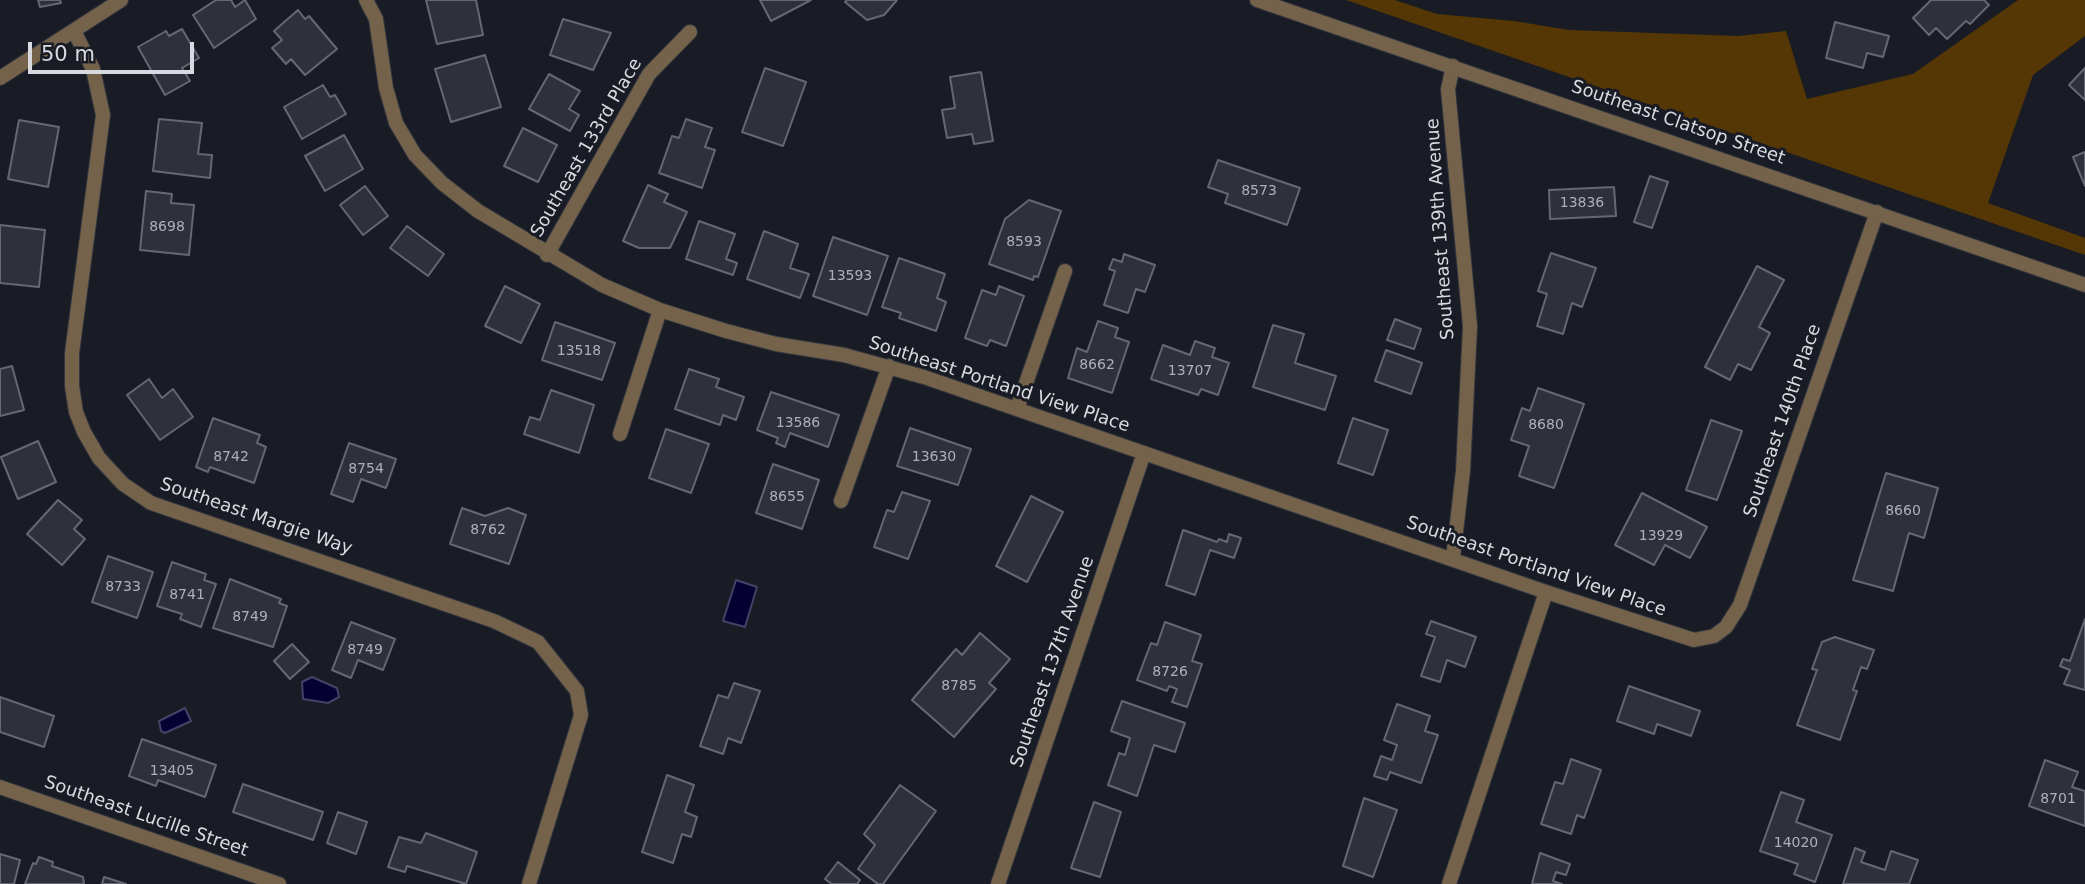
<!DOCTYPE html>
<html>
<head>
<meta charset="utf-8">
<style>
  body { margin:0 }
  #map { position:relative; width:2085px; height:884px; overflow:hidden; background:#191c25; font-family:"DejaVu Sans",sans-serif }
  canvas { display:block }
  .scale { position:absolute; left:28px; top:42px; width:166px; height:32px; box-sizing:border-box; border:4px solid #d8dae0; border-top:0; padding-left:9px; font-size:21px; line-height:24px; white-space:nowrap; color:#d8dae0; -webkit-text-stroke:5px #191c25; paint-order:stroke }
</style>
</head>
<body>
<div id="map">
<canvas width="2085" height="884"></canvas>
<div class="scale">50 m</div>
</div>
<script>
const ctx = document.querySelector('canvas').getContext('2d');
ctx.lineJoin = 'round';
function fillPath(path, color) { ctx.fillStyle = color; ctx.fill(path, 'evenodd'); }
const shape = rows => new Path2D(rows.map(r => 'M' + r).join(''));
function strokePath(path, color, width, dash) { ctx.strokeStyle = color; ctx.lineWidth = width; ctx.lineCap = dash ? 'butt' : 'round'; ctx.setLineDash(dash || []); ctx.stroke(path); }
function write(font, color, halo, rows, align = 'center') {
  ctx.font = font + ' "DejaVu Sans",sans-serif'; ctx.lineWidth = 6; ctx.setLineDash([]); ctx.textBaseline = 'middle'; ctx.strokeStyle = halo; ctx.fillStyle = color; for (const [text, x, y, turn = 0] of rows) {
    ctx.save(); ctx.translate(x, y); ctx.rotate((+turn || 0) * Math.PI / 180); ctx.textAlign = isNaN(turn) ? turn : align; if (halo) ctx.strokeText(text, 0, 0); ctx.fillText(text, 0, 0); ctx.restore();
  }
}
fillPath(shape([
  [1346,0,1395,0,1437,14,1514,21,1569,30,1738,36,1786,31,1807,99,1913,74,2018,0,2085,0,2085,36,2033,75,1988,203,2085,238,2085,255]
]), '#553705');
const water = shape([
  [736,580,757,587,745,627,723,621,736,580],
  [312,677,337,688,339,697,328,703,303,699,302,682,312,677],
  [185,708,191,721,165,733,161,731,159,721,185,708]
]);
fillPath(water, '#050233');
strokePath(water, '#444367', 2);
const building = shape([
  [38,0,60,0,61,3,40,7,38,0],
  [216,0,231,0,235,7,245,0,256,19,214,48,193,15,216,0],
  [426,0,476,0,483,35,437,44,426,0],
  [760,0,811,0,771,21,760,0],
  [847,0,897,0,884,15,867,20,845,2,847,0],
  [1931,0,1984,0,1989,5,1970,24,1966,21,1947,39,1936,28,1929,35,1913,18,1931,0],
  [298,10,305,19,309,16,337,49,305,75,291,59,286,64,272,48,282,40,274,31,298,10],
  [563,19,611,33,593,70,550,55,563,19],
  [1835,22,1889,36,1883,57,1867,53,1863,68,1826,58,1835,22],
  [182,29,199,58,182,68,190,81,165,95,138,47,166,31,169,36,182,29],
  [485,55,501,107,451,122,435,69,485,55],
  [765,68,806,82,783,146,742,132,765,68],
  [2085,68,2085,100,2069,85,2085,68],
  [981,72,993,141,974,144,972,134,947,138,942,110,955,108,950,77,981,72],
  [549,74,580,91,569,109,579,115,570,131,529,109,549,74],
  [323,85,330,97,335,95,346,114,302,139,284,107,323,85],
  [159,119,202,123,198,154,212,155,210,178,153,171,159,119],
  [686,119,712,128,705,147,715,150,702,188,659,173,672,136,679,138,686,119],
  [19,120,59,127,48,187,8,179,19,120],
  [523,128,557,145,538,182,504,166,523,128],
  [344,135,363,169,325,191,305,156,344,135],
  [2085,152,2085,186,2073,157,2085,152],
  [1218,160,1300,188,1287,225,1225,203,1228,194,1208,187,1218,160],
  [1650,176,1668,182,1652,228,1634,222,1650,176],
  [648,185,668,194,664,202,687,212,670,248,639,248,623,241,648,185],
  [365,186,388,216,363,235,340,205,365,186],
  [1614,187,1616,216,1550,219,1549,190,1614,187],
  [146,191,172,194,171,203,194,205,189,255,140,250,146,191],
  [1029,200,1061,211,1038,277,1034,276,1033,280,989,264,1005,219,1029,200],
  [699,221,735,234,726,259,737,263,733,275,686,259,699,221],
  [0,225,45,230,39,287,0,283,0,225],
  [407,226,444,254,428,276,390,248,407,226],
  [764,231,798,244,790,268,809,274,800,298,747,279,764,231],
  [833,237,888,256,867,315,813,296,833,237],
  [1551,253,1596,268,1582,307,1572,303,1563,334,1537,326,1547,294,1538,291,1551,253],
  [1124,254,1155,265,1145,292,1136,289,1128,313,1104,305,1115,271,1109,269,1113,259,1122,262,1124,254],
  [899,258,945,274,937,298,946,302,936,331,899,318,901,313,882,307,899,258],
  [1757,266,1784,280,1759,327,1770,333,1751,370,1738,364,1730,380,1705,367,1757,266],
  [505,286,540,304,521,343,485,326,505,286],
  [999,286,1024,296,1006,346,990,340,987,346,965,338,982,290,996,295,999,286],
  [1395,319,1421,329,1414,349,1387,340,1395,319],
  [1098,321,1118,328,1115,337,1129,342,1112,393,1068,378,1077,348,1087,352,1098,321],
  [555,322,615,343,602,380,542,360,555,322],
  [1273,325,1304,334,1295,363,1336,376,1325,410,1253,387,1273,325],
  [1195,341,1215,348,1212,357,1229,363,1218,395,1201,389,1198,395,1151,379,1163,345,1190,355,1195,341],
  [1386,350,1422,363,1411,394,1375,381,1386,350],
  [12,366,24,410,0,416,0,369,12,366],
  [689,369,719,379,716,387,744,397,736,420,723,415,720,425,675,409,689,369],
  [149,379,162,398,173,389,193,417,160,440,127,395,149,379],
  [1538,388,1584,404,1554,488,1519,476,1529,446,1511,440,1522,408,1530,411,1538,388],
  [551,390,594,405,579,453,524,434,530,417,540,420,551,390],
  [771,392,839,415,828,447,790,433,785,447,776,443,778,438,757,430,771,392],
  [213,418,260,435,257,443,266,447,254,483,210,467,208,472,196,467,213,418],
  [1353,418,1388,430,1373,475,1338,463,1353,418],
  [1711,420,1742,431,1717,500,1686,490,1711,420],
  [910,428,971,449,958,485,897,466,910,428],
  [666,429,709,444,691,493,649,478,666,429],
  [38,441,56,482,18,499,1,457,38,441],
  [349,443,396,459,386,488,361,479,353,502,331,494,349,443],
  [773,464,819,480,802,529,756,513,773,464],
  [1886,473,1938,488,1924,538,1909,533,1893,591,1853,580,1886,473],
  [902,492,930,501,908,559,874,547,887,510,894,512,902,492],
  [1642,493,1707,527,1690,558,1665,545,1654,565,1615,545,1642,493],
  [1031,496,1063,512,1027,582,996,566,1031,496],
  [58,500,82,520,74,529,85,539,62,565,27,534,58,500],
  [462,508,485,516,508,508,526,515,509,564,450,544,462,508],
  [1183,530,1217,542,1219,539,1227,542,1229,534,1241,538,1234,558,1210,550,1195,595,1166,585,1183,530],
  [108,556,153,572,137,618,92,602,108,556],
  [172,562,206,574,204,580,216,584,201,627,180,619,182,614,157,606,172,562],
  [230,579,281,599,279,603,287,606,273,647,213,628,230,579],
  [2085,619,2085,690,2064,684,2070,670,2060,666,2063,659,2070,661,2085,619],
  [1431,621,1476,637,1465,667,1447,660,1440,682,1421,676,1435,637,1426,634,1431,621],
  [351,622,395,639,383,670,358,660,351,678,332,670,351,622],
  [1165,622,1201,635,1192,661,1202,664,1187,707,1172,702,1177,689,1169,686,1167,691,1137,680,1151,643,1157,645,1165,622],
  [980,633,1010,659,989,683,996,689,954,737,912,700,956,649,962,655,980,633],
  [1835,637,1874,650,1867,669,1861,667,1853,690,1857,691,1840,740,1797,725,1817,670,1812,669,1822,642,1835,637],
  [292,644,309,662,290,679,274,661,292,644],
  [734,683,760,691,741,743,728,738,723,754,700,746,718,695,728,698,734,683],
  [1629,686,1700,711,1691,736,1657,724,1654,734,1617,721,1629,686],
  [0,697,54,716,44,747,0,732,0,697],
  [1122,701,1185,723,1175,752,1154,745,1137,796,1108,785,1119,753,1125,755,1130,738,1111,731,1122,701],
  [1397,704,1430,716,1425,731,1438,735,1421,783,1390,772,1387,780,1374,776,1381,756,1392,760,1397,745,1384,740,1397,704],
  [142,739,216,765,205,797,158,780,156,786,129,776,142,739],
  [1571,759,1601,770,1584,818,1577,815,1571,834,1541,824,1555,782,1563,784,1571,759],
  [2045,760,2078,772,2072,787,2085,791,2085,826,2029,806,2045,760],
  [667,775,694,785,685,812,697,817,691,837,682,834,673,863,642,852,667,775],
  [243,784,323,812,313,840,233,812,243,784],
  [900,785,936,811,883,884,878,884,858,869,875,845,864,834,900,785],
  [1781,792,1804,800,1796,822,1832,835,1815,882,1794,874,1798,864,1760,851,1781,792],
  [1364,798,1397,810,1373,877,1343,866,1364,798],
  [1094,802,1121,812,1100,877,1071,868,1094,802],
  [338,812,367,822,356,854,327,843,338,812],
  [426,833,477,852,466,884,407,866,405,872,388,867,399,837,421,843,426,833],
  [1855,848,1865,852,1861,862,1885,870,1891,851,1918,860,1909,884,1843,884,1855,848],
  [1540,853,1570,864,1566,875,1556,872,1553,881,1562,884,1532,884,1540,853],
  [0,854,20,860,14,884,0,884,0,854],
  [39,857,53,862,52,866,83,877,84,884,25,884,33,863,36,864,39,857],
  [838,862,860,880,857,884,832,884,825,879,838,862],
  [104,877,126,884,102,884,104,877]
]);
fillPath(building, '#2e313b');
strokePath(building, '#656873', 2);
const minor = shape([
  [366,0,376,19,386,88,396,123,415,155,442,183,478,211,602,285,660,310,726,331,776,344,844,355,924,377,1546,592,1694,640,1714,636,1726,627,1740,605,1877,212],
  [74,31,93,69,103,115,72,353,72,386,76,412,84,432,99,458,123,484,151,503,494,621,538,642,577,691,581,715,529,884],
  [0,78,121,0],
  [547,255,649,74,690,32],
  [1017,409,1065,271],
  [620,434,660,310],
  [841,501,889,366],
  [1453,558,1463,471,1470,326,1448,89,1453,66],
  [0,787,279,884],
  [998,884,1144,453],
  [1449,884,1546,592]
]);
const tertiary = shape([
  [1257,0,2085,285]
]);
strokePath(minor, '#34373f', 16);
strokePath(tertiary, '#34373f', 16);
strokePath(minor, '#74624b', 14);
strokePath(tertiary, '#74624b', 14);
write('14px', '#aeb0b7', null, [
  ["8573",1259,191],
  ["13836",1582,203],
  ["8698",167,227],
  ["8593",1024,242],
  ["13593",850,276],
  ["13518",579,351],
  ["8662",1097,365],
  ["13707",1190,371],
  ["13586",798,423],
  ["8680",1546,425],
  ["8742",231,457],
  ["13630",934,457],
  ["8754",366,469],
  ["8655",787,497],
  ["8660",1903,511],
  ["8762",488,530],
  ["13929",1661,536],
  ["8733",123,587],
  ["8741",187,595],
  ["8749",250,617],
  ["8749",365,650],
  ["8726",1170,672],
  ["8785",959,686],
  ["13405",172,771],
  ["8701",2058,799],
  ["14020",1796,843]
]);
write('18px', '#d8dae0', '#191c25', [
  ["Southeast Clatsop Street",1678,123,19],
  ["Southeast 133rd Place",587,148,-60],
  ["Southeast 139th Avenue",1441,229,-94],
  ["Southeast Portland View Place",999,385,18],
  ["Southeast 140th Place",1783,421,-71],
  ["Southeast Margie Way",256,517,19],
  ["Southeast Portland View Place",1536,567,19],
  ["Southeast 137th Avenue",1053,662,-71],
  ["Southeast Lucille Street",146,817,19]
]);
</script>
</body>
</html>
